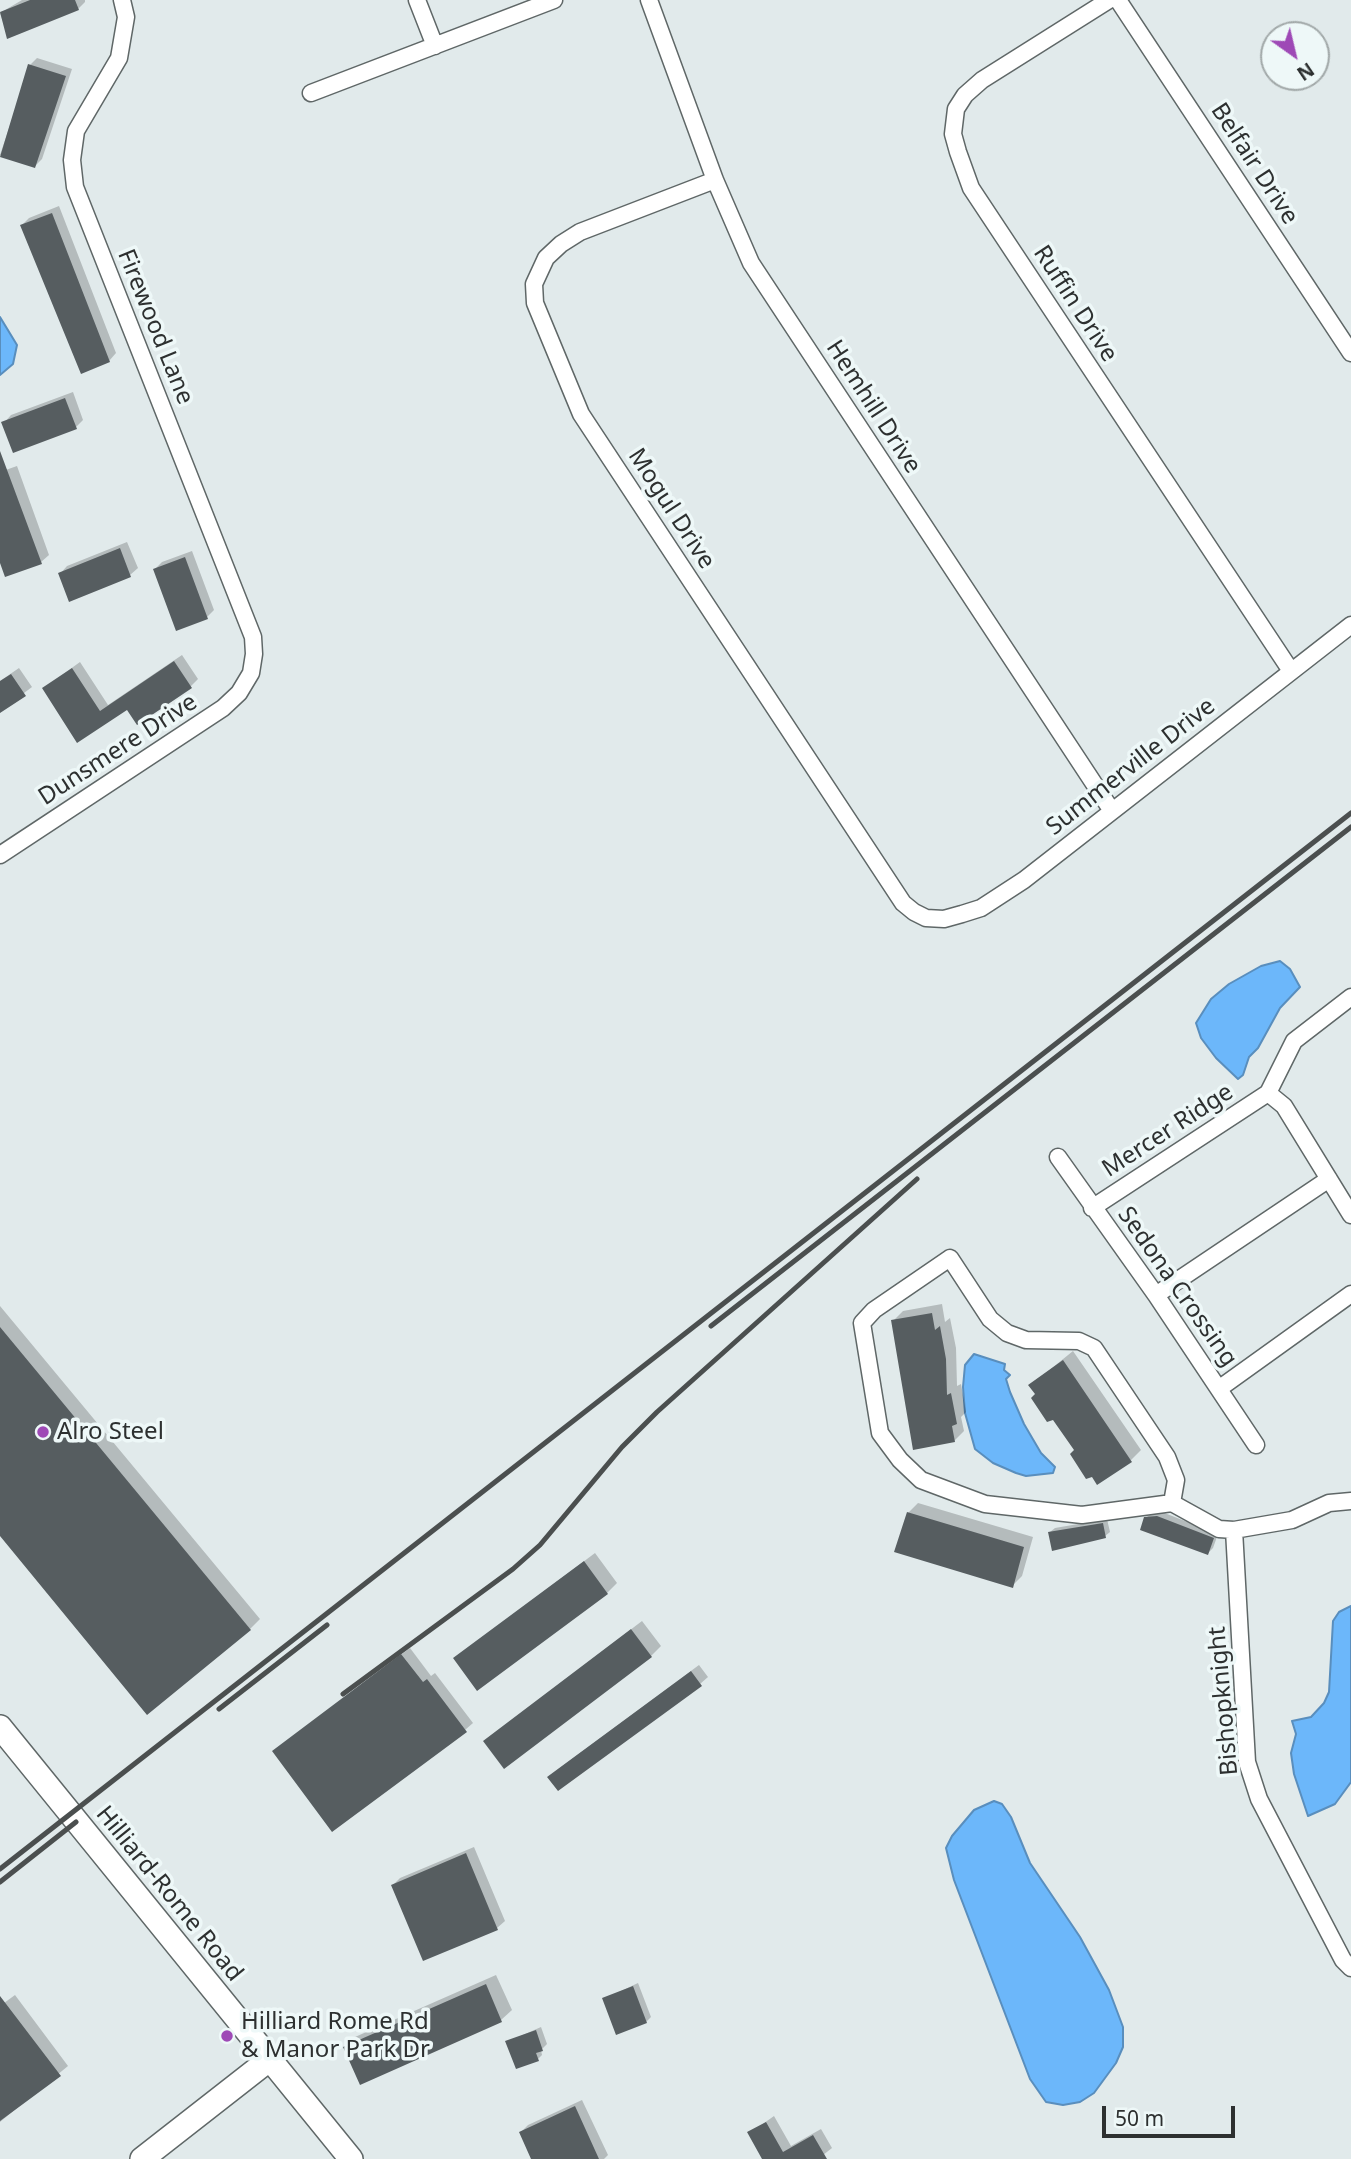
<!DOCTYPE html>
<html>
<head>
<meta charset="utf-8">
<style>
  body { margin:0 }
  #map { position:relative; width:1351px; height:2159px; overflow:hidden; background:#e1eaeb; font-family:"Noto Sans",sans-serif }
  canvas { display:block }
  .north { position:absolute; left:1260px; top:21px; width:70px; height:70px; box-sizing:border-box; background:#eef8f8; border:2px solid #a1a8a8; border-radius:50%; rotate:146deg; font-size:19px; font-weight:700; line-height:28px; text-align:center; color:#2d3030 }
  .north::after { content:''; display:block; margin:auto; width:24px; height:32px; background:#9e49b6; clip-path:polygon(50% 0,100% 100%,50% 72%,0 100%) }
  .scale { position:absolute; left:1102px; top:2106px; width:133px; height:32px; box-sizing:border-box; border:4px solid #2d3030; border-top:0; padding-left:9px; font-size:21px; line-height:24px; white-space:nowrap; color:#2d3030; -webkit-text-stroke:5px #eef8f8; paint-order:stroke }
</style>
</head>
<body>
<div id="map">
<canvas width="1351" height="2159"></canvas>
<div class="north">N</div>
<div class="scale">50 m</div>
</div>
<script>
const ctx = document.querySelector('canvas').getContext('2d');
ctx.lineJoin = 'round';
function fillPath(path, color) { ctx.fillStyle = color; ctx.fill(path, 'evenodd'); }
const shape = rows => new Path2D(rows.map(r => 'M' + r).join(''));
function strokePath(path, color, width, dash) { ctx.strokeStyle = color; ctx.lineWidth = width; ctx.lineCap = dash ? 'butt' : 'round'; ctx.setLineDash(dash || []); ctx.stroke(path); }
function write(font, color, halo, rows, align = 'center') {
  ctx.font = font + ' "Noto Sans",sans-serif'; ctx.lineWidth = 7; ctx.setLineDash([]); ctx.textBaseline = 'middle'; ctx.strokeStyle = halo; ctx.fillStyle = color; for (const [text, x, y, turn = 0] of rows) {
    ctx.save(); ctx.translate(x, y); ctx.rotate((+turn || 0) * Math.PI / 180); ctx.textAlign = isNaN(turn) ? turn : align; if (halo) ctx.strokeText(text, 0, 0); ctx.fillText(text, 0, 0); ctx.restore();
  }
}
const water = shape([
  [0,317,17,345,13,364,0,375,0,317],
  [1280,961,1290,969,1300,987,1280,1008,1258,1048,1249,1057,1243,1075,1238,1079,1216,1058,1201,1038,1196,1023,1211,999,1229,984,1261,966,1280,961],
  [974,1354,1005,1364,1004,1370,1010,1375,1006,1379,1010,1392,1024,1424,1041,1453,1055,1467,1053,1473,1026,1476,1016,1473,993,1463,975,1449,965,1413,963,1387,965,1365,974,1354],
  [1351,1606,1351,1782,1335,1804,1308,1816,1294,1774,1291,1753,1296,1734,1292,1721,1311,1717,1324,1703,1329,1692,1333,1621,1339,1612,1351,1606],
  [994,1801,1002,1804,1011,1817,1030,1863,1080,1937,1109,1990,1123,2027,1123,2047,1116,2063,1094,2093,1080,2102,1063,2105,1046,2102,1030,2079,954,1880,946,1848,952,1836,974,1810,994,1801]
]);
fillPath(water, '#6cb7fa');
strokePath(water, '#598ebd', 2);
fillPath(shape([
  [22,0,85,0,85,2,78,9,8,37,0,13],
  [37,58,72,69,42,159,35,166,0,155,30,65],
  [59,206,116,353,109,361,22,225,29,218],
  [73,392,83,420,76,427,4,423,11,415],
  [17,466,49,555,41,562,0,558,0,472],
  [127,542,138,568,130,575,70,600,60,574,67,566],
  [192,551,214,610,207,617,155,569,162,562],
  [182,655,198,679,191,686,137,722,128,708,78,740,44,688,80,662,108,705],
  [19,668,32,687,0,711,0,681],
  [942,1304,945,1322,950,1318,956,1348,957,1386,961,1384,966,1412,961,1417,964,1431,954,1441,893,1321,903,1311],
  [0,1306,260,1619,250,1629,0,1533],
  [1073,1351,1141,1450,1131,1460,1076,1450,1031,1385],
  [918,1503,1033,1537,1022,1576,1012,1586,908,1513],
  [1162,1512,1218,1534,1213,1548,1208,1553,1146,1518,1151,1513],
  [1107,1519,1110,1532,1105,1536,1050,1532,1055,1528],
  [595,1553,617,1583,607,1593,455,1658],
  [642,1621,661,1646,651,1656,496,1732],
  [410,1648,431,1676,435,1673,473,1723,465,1730,274,1751],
  [699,1665,708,1677,700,1684,557,1770],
  [474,1847,505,1921,497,1928,424,1959,393,1885,400,1878],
  [496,1975,512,2010,501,2020,361,2082,345,2047,355,2037],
  [638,1983,651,2017,646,2022,604,1999],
  [15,1995,68,2066,0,2122,0,2006],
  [541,2027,547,2044,541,2050,542,2055,538,2059,507,2042],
  [582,2100,608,2155,604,2159,533,2159,521,2132,528,2125],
  [774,2116,791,2146,821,2129,832,2148,818,2159,764,2159,750,2133]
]), '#0003');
fillPath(shape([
  [30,0,75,0,79,10,7,39,0,12],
  [28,64,66,76,35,168,0,157],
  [52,213,110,362,81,374,20,225],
  [65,398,77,429,13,453,1,422],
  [0,451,42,564,5,577,0,563],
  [120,548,131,577,69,602,58,573],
  [185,557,208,619,176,631,153,569],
  [174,661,192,688,137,725,127,710,77,743,42,688,72,668,100,711],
  [11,674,26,696,0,713,0,681],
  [932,1313,935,1330,940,1326,946,1359,947,1395,951,1393,957,1424,952,1426,955,1442,913,1450,891,1320],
  [0,1327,251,1630,147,1715,0,1536],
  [1063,1360,1132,1462,1097,1485,1092,1477,1086,1479,1070,1454,1074,1450,1053,1420,1047,1422,1031,1398,1035,1394,1028,1385],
  [907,1512,1024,1547,1013,1588,894,1552],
  [1157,1516,1214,1538,1208,1555,1140,1530,1144,1517],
  [1103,1523,1106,1538,1052,1551,1048,1532],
  [584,1561,608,1594,477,1691,453,1658],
  [631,1629,652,1657,504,1769,483,1741],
  [401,1654,423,1682,427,1679,467,1732,332,1832,272,1751],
  [691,1671,702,1686,558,1791,547,1777],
  [466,1853,498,1930,423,1961,391,1885],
  [486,1984,502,2022,360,2085,343,2047],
  [633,1986,647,2023,616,2035,602,1998],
  [0,1996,61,2076,0,2121],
  [536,2030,543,2051,536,2053,539,2061,516,2069,505,2041],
  [575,2106,599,2159,531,2159,519,2132],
  [766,2122,783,2152,813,2135,827,2159,762,2159,747,2132]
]), '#565d60');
const street = shape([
  [417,0,435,46],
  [649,0,715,180,751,263,1112,811],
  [1109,0,982,80,965,95,956,109,953,134,958,152,971,188,1291,671],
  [1118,0,1351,353],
  [311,93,554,0],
  [715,180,580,232,561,244,546,258,534,284,535,303,581,414,903,903,914,912,926,918,944,919,962,914,981,908,1024,880,1351,625],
  [0,855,223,708,239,693,251,673,254,654,253,637,75,187,72,160,76,131,119,58,126,17,122,0],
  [1351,997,1294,1041,1268,1093,1284,1106,1351,1215],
  [1058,1157,1156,1295,1256,1445],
  [1092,1208,1268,1093],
  [1156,1295,1329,1179],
  [1220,1388,1351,1294],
  [1172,1503,1176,1480,1167,1457,1094,1348,1079,1341,1026,1340,1007,1333,990,1319,950,1258,874,1310,862,1323,880,1433,900,1460,921,1480,985,1504,1082,1515,1172,1503,1219,1529,1234,1530,1292,1520,1329,1503,1351,1501],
  [1234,1530,1247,1762,1259,1799,1343,1960,1351,1968]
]);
const secondary = shape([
  [0,1727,351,2159],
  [142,2159,270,2059]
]);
strokePath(street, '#5f6767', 19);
strokePath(secondary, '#5f6767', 26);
strokePath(street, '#fff', 16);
strokePath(secondary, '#fff', 23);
strokePath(shape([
  [711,1326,1351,827],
  [343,1694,513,1569,540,1545,622,1447,657,1412,917,1179],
  [219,1709,327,1625],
  [0,1869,1351,813],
  [0,1882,76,1822]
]), '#4b4f4f', 5);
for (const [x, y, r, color] of [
  [43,1432,7,"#9e49b6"],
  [227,2036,7,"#9e49b6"]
]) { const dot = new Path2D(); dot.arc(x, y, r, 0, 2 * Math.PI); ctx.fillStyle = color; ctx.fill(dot); strokePath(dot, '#eef8f8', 2.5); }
write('24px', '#2d3030', '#eef8f8', [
  ["Belfair Drive",1254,164,57],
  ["Ruffin Drive",1075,304,57],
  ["Firewood Lane",155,327,68],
  ["Hemhill Drive",873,407,57],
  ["Mogul Drive",671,509,57],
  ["Dunsmere Drive",118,750,-33],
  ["Summerville Drive",1131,767,-38],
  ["Mercer Ridge",1168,1131,-33],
  ["Sedona Crossing",1177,1287,55],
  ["Bishopknight",1224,1701,-95],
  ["Hilliard-Rome Road",169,1894,51]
]);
write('24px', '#2d3030', '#eef8f8', [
  ["Alro Steel",57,1432],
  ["Hilliard Rome Rd",241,2022],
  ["& Manor Park Dr",241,2050]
], 'left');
</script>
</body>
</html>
